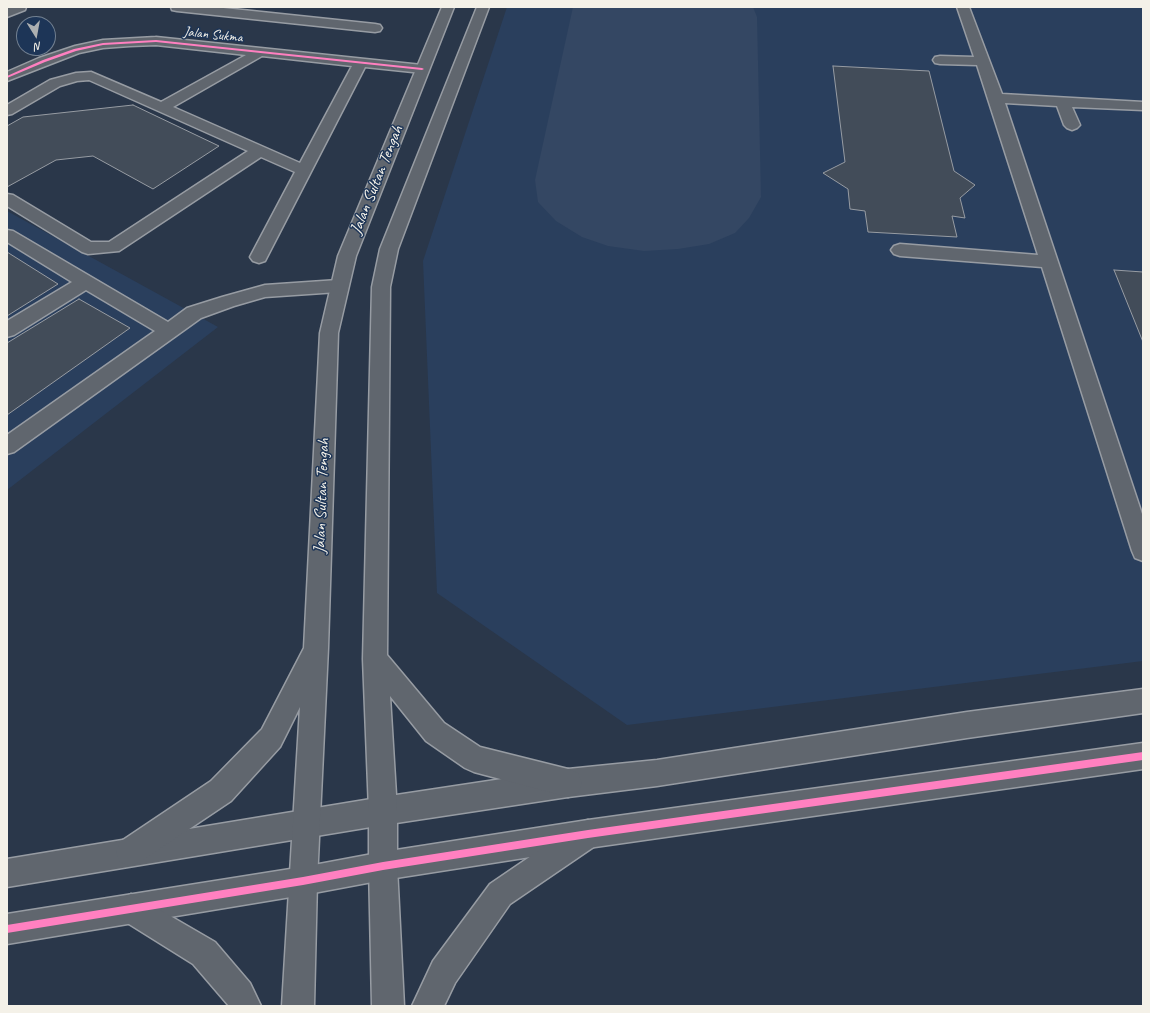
<!DOCTYPE html>
<html>
<head>
<meta charset="utf-8">
<style>
  body { margin:0 }
  #map { position:relative; width:1150px; height:1013px; overflow:hidden; background:#2a374a; font-family:Caveat,sans-serif }
  canvas { display:block }
  .frame { position:absolute; inset:0; border:8px solid #f4f1e8; pointer-events:none }
  .north { position:absolute; left:16px; top:16px; width:40px; height:40px; box-sizing:border-box; background:#1d3557; border:1px solid #738091; border-radius:50%; rotate:169deg; font-size:11px; font-weight:700; line-height:16px; text-align:center; color:#f4f1e8 }
  .north::after { content:''; display:block; margin:auto; width:14px; height:18px; background:#adb0b1; clip-path:polygon(50% 0,100% 100%,50% 72%,0 100%) }
</style>
</head>
<body>
<div id="map">
<canvas width="1150" height="1013"></canvas>
<div class="frame"></div>
<div class="north">N</div>
</div>
<script>
const ctx = document.querySelector('canvas').getContext('2d');
ctx.lineJoin = 'round';
function fillPath(path, color) { ctx.fillStyle = color; ctx.fill(path, 'evenodd'); }
const shape = rows => new Path2D(rows.map(r => 'M' + r).join(''));
function strokePath(path, color, width, dash) { ctx.strokeStyle = color; ctx.lineWidth = width; ctx.lineCap = dash ? 'butt' : 'round'; ctx.setLineDash(dash || []); ctx.stroke(path); }
function write(font, color, halo, rows, align = 'center') {
  ctx.font = font + ' Caveat,sans-serif'; ctx.lineWidth = 3; ctx.setLineDash([]); ctx.textBaseline = 'middle'; ctx.strokeStyle = halo; ctx.fillStyle = color; for (const [text, x, y, turn = 0] of rows) {
    ctx.save(); ctx.translate(x, y); ctx.rotate((+turn || 0) * Math.PI / 180); ctx.textAlign = isNaN(turn) ? turn : align; if (halo) ctx.strokeText(text, 0, 0); ctx.fillText(text, 0, 0); ctx.restore();
  }
}
fillPath(shape([
  [507,7,1143,7,1143,661,627,725,437,593,423,261],
  [7,211,218,327,7,490]
]), '#2a3f5d');
fillPath(shape([
  [573,7,753,7,757,17,761,197,749,218,735,233,709,244,678,249,644,251,608,246,582,237,556,221,538,202,535,180]
]), '#344763');
const building = shape([
  [833,66,929,71,954,171,975,185,960,198,965,218,952,216,957,237,868,232,865,211,850,209,848,189,823,173,845,162,833,66],
  [133,105,219,146,153,189,93,156,56,160,7,187,7,126,23,117,133,105],
  [7,252,58,284,7,316,7,252],
  [1114,270,1143,272,1143,342,1114,270],
  [79,299,130,328,7,415,7,343,79,299]
]);
fillPath(building, '#424c59');
strokePath(building, '#979ca3', 1);
const minor = shape([
  [9,7,26,7,25,10,7,17,7,8,9,7],
  [171,7,214,7,375,24,380,25,382,28,380,31,375,32,177,11,172,10,171,7],
  [957,7,969,7,1002,94,1143,102,1143,110,1072,107,1080,125,1077,128,1072,130,1067,128,1064,125,1057,106,1005,103,1143,517,1143,561,1135,558,1132,551,1042,267,900,256,894,254,891,250,894,246,900,244,1038,255,977,65,940,64,935,63,933,60,935,57,940,56,974,57,957,7],
  [156,37,422,65,427,66,429,69,427,72,422,73,365,67,265,261,259,263,253,261,250,257,295,172,261,157,119,251,88,254,82,252,7,206,7,194,13,195,91,242,109,242,248,151,89,80,77,81,60,86,12,114,7,115,7,105,50,80,76,73,91,72,161,102,246,55,156,45,130,46,103,48,79,53,7,81,7,72,39,58,75,46,103,40,156,37],
  [262,56,352,66,300,163,173,107,262,56],
  [7,230,13,231,168,322,187,308,222,297,265,285,338,280,344,282,347,286,344,290,338,292,265,297,234,306,201,318,14,452,7,454,7,435,155,331,86,290,14,335,7,337,7,321,72,282,7,242,7,230],
  [1143,689,1143,713,967,738,657,786,568,797,383,825,7,887,7,859,383,797,568,769,657,760,967,712,1143,689],
  [1143,743,1143,769,588,848,383,880,303,895,7,944,7,914,303,867,383,852,588,820,1143,743]
]);
const major = shape([
  [442,7,454,7,356,256,338,333,328,648,317,881,314,1006,282,1006,300,707,280,747,231,801,140,862,130,866,120,862,116,852,120,842,211,781,262,729,304,648,320,333,338,256,442,7],
  [477,7,489,7,398,249,390,287,387,655,444,723,480,747,568,769,578,773,582,783,578,793,568,797,474,772,465,768,426,741,390,696,397,811,397,866,404,1006,372,1006,369,866,369,811,363,659,372,287,380,249,477,7],
  [588,820,598,824,602,834,598,844,510,904,455,983,444,1006,412,1006,433,961,490,884,578,824,588,820],
  [131,894,141,899,215,942,250,983,261,1006,229,1006,193,964,121,919,116,909,121,899,131,894]
]);
strokePath(minor, '#979ca3', 3);
strokePath(major, '#979ca3', 3);
fillPath(minor, '#60666e');
fillPath(major, '#60666e');
fillPath(shape([
  [156,40,422,68,424,69,422,70,156,42,103,45,76,51,45,62,7,78,7,76,43,60,74,49,103,43,156,40],
  [1143,752,1143,760,588,838,383,870,303,885,7,933,7,925,303,877,383,862,588,830,1143,752]
]), '#ff80c0');
write('14px', '#f4f1e8', '#1d3557', [
  ["Jalan Sukma",213,35,6]
]);
write('17px', '#f4f1e8', '#1d3557', [
  ["Jalan Sultan Tengah",377,180,-68],
  ["Jalan Sultan Tengah",322,496,-88]
]);
</script>
</body>
</html>
